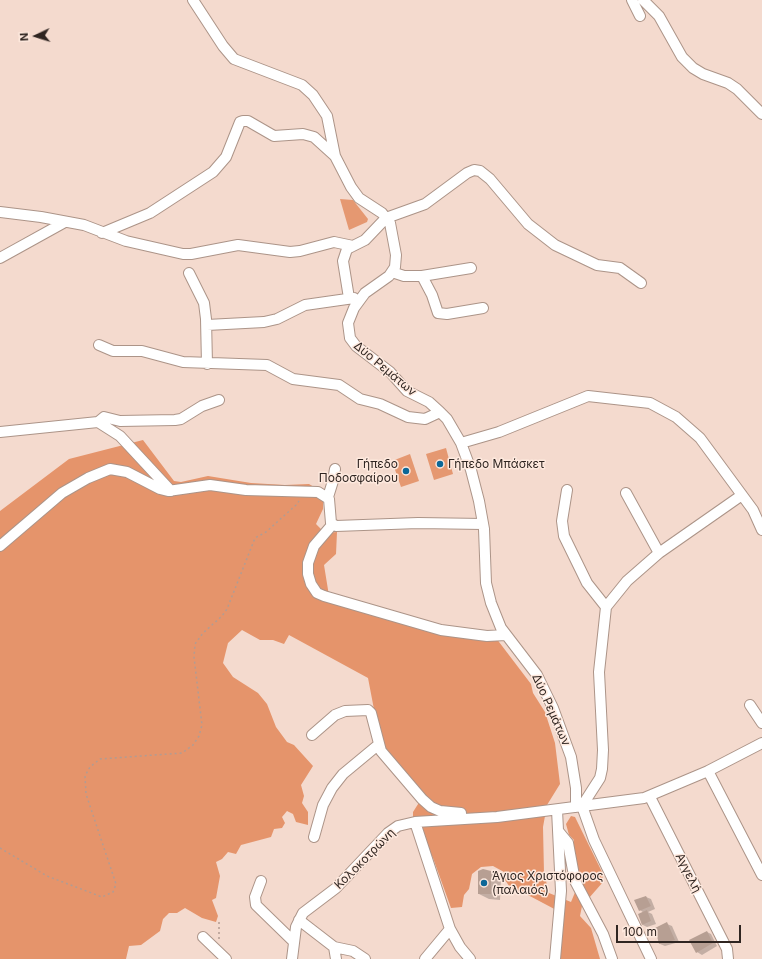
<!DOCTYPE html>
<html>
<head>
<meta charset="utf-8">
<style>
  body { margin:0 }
  #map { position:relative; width:762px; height:959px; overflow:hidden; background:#f4dace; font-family:Inter,sans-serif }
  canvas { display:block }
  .north { position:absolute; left:16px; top:16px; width:40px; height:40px; -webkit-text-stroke:3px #fee9de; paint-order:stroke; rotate:266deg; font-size:11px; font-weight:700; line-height:16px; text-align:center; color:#2f2521 }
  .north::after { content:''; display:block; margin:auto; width:14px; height:18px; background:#2f2521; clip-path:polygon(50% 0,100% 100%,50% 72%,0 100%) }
  .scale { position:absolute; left:616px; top:925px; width:125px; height:18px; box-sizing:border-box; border:2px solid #2f2521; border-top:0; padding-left:5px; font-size:12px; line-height:14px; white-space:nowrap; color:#2f2521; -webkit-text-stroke:3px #fee9de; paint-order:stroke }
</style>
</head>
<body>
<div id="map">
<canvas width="762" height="959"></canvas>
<div class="north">N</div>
<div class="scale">100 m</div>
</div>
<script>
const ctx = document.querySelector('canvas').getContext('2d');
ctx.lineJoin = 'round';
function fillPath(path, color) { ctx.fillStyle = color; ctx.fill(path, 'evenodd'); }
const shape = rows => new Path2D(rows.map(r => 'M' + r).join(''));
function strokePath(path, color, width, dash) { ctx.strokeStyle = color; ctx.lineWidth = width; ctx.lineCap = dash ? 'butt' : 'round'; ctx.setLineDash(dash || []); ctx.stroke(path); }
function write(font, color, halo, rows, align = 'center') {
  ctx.font = font + ' Inter,sans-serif'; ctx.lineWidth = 3; ctx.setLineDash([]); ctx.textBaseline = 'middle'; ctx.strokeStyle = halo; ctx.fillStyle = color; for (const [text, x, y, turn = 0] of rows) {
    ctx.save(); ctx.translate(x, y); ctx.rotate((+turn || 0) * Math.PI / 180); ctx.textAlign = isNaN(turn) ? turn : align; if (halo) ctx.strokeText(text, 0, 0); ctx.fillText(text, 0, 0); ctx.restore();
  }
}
fillPath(shape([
  [340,199,353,200,368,219,367,222,349,230],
  [446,448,453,474,434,480,426,454],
  [410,454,419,481,401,487,392,461]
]), '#e59871');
fillPath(shape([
  [143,440,174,481,181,482,208,476,251,483,285,485,309,484,319,490,323,499,323,509,316,524,325,533,337,532,336,554,324,565,330,602,496,638,531,684,533,693,545,712,555,743,560,784,547,805,543,827,544,873,549,893,571,902,576,890,571,847,574,840,569,835,566,824,571,816,575,817,602,872,603,882,582,906,580,916,591,928,600,959,560,959,560,912,526,894,514,893,505,880,504,872,493,866,481,867,472,874,469,889,464,895,462,907,451,908,433,858,413,818,413,812,420,801,383,745,377,725,368,678,289,635,284,644,273,640,260,640,242,630,228,643,223,663,233,677,258,693,267,704,276,727,287,742,294,745,313,766,301,785,304,796,302,803,308,812,308,825,296,822,293,814,287,811,282,817,285,823,282,828,274,829,271,837,241,845,236,854,228,852,222,859,216,862,220,876,216,898,212,900,218,916,216,922,202,918,185,908,177,913,169,913,163,919,160,931,141,945,129,946,126,959,0,959,0,511,69,459]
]), '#e5946b');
fillPath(shape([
  [491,872,501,878,500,900,489,899,479,894],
  [646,897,651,899,655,909,648,912,652,914,656,924,647,927,643,925,644,913,640,910],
  [667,924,672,926,679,942,665,946,660,944],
  [707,932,711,934,717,946,702,955,697,952]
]), '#0003');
fillPath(shape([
  [483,869,491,871,491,894,478,894,478,871],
  [646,896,651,906,639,911,634,900],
  [647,910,651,921,642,925,638,914],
  [667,922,675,940,659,944,655,928],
  [707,931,713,943,696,953,689,940]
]), '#b79f93');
const minor = shape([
  [193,0,223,46,234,59,302,85,313,95,327,116,335,156,351,187,359,198,382,213,390,223,396,255,395,267,389,276,365,293,354,308,348,323,350,338,356,346,390,372,407,391,429,402,440,412,447,419,461,443,471,470,479,501,484,529,486,583,491,603,501,628,537,675,553,708,571,757,576,788,576,807],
  [632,0,640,16],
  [643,0,659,16,682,57,693,68,703,74,728,83,737,89,762,114],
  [0,212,41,217,84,225,126,241,183,254,191,254,238,245,290,252,300,251,334,242,353,246],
  [102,233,150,213,213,172,226,157,240,122,243,121,248,121,274,136,303,134,314,137,335,156],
  [0,258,65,222],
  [392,272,404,276,422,276,471,268],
  [189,273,204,303,206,319,207,364],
  [422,276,432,295,438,313,447,314,483,308],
  [349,298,343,261,347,249,365,240,386,218,425,204,467,173,474,170,480,171,490,179,528,224,555,245,597,265,620,268,641,283],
  [207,325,264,322,277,319,305,305,354,298],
  [99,345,113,351,142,351,183,362,267,365,293,379,339,385,360,399,380,404,408,417,425,419,440,412],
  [98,422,104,417,120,421,175,420,181,419,202,406,219,400],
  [0,432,98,422,120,436,171,491],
  [461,443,499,432,588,396,650,403,676,417,700,438,753,510,762,530],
  [567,490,562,521,564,536,587,583,606,607],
  [626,493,659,553],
  [328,497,333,481,335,469],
  [332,525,314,546,308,563,308,574,311,584,317,593,324,596,441,630,487,636,506,635],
  [0,546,62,493,88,478,110,469,127,472,160,489,168,491,210,485,246,490,318,492,329,499,331,523,336,526,418,523,483,524],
  [750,705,762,723],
  [312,735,335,715,345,711,368,710,371,713,381,751,422,799,431,807,440,811,461,813],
  [708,771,762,875],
  [650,797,727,949,728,959],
  [415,822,450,929,460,947,470,959],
  [559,832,568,843,575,881,603,934,612,959],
  [314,837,323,805,332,788,343,774,378,745],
  [261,881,255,897,256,905,293,941],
  [299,920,334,947,336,959],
  [203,937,226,959],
  [334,947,353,951,365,959],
  [292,959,296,927,303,913,336,888,388,833,398,826,415,822,497,817,644,798,708,771,762,743],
  [425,959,450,929],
  [555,959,561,891,557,810],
  [651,959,594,840,582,806,600,778,602,769,603,750,599,672,606,607,627,581,659,553,742,495]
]);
strokePath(minor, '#ac9488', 12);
strokePath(shape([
  [0,848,47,876,102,897,113,892,116,884,86,794,85,776,90,767,100,759,182,753,193,745,199,736,202,725,194,657,195,644,203,633,222,616,227,609,255,538,266,532,296,505,299,501],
  [219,939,219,919]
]), '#b19c93', 1.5, [2, 3]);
strokePath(minor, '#fff', 10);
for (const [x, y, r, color] of [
  [440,464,4,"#0c6797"],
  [406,471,4,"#0c6797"],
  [484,883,4,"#0c6797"]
]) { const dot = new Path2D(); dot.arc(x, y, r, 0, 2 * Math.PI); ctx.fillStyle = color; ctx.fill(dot); strokePath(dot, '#fee9de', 1.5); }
write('12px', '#2f2521', '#fee9de', [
  ["Δύο Ρεμάτων",385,369,40],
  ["Δύο Ρεμάτων",551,710,66],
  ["Κολοκοτρώνη",365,859,-45],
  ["Αγγελή",688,873,63]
]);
write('12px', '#2f2521', '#fee9de', [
  ["Γήπεδο",398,464,"right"],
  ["Ποδοσφαίρου",398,478,"right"],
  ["Γήπεδο Μπάσκετ",448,464],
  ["Άγιος Χριστόφορος",492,876],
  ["(παλαιός)",492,890]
], 'left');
</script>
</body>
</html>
